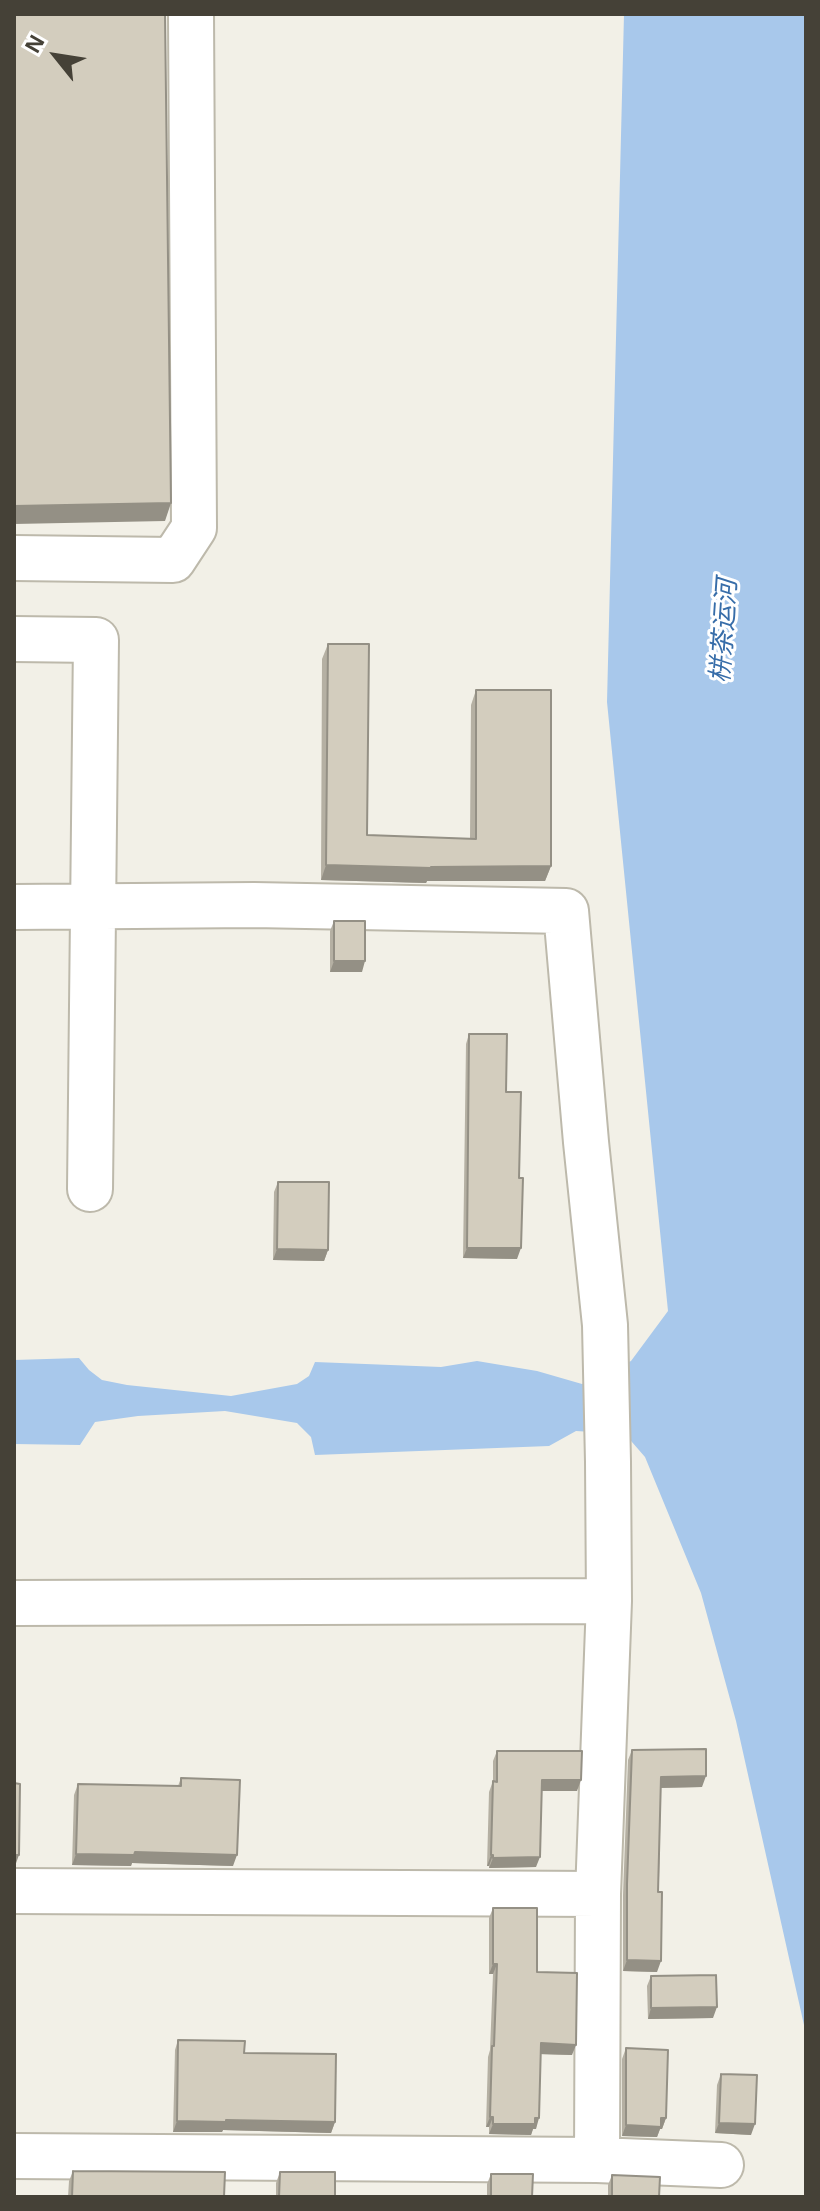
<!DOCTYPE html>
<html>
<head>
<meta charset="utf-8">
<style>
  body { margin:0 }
  #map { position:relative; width:820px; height:2211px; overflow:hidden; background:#f2f0e7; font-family:Arial,sans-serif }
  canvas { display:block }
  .frame { position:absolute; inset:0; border:16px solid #454137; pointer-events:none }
  .north { position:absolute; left:16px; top:16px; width:80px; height:80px; -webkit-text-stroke:6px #fff; paint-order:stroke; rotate:300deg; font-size:22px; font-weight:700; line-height:32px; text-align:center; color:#454137 }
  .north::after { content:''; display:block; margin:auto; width:28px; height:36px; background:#454137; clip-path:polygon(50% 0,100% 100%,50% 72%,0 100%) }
</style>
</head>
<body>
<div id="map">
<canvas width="820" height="2211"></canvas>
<div class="frame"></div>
<div class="north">N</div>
</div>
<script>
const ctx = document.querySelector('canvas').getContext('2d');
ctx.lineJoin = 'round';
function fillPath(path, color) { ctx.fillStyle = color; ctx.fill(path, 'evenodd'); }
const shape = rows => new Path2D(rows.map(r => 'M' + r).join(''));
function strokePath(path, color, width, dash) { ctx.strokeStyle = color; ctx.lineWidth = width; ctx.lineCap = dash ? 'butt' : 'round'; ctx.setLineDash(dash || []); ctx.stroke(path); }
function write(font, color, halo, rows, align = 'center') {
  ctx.font = font + ' Arial,"Noto Sans SC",sans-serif'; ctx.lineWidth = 6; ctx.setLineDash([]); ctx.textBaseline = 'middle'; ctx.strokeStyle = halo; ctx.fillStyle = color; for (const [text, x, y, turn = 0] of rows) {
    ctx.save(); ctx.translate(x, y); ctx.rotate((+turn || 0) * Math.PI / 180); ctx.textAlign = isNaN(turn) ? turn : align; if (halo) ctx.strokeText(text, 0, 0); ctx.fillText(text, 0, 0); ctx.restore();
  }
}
fillPath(shape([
  [624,14,806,14,806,2034,736,1721,701,1593,645,1457,625,1434,576,1431,549,1446,315,1455,311,1437,297,1423,225,1411,138,1416,95,1422,80,1445,14,1444,14,1360,79,1358,89,1370,102,1380,127,1385,231,1396,297,1384,309,1376,315,1362,441,1367,477,1361,537,1371,582,1384,631,1361,668,1311,607,702]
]), '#a8c8eb');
const minor = shape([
  [14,558,173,560,194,528,191,14],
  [14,639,96,640,90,1189],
  [14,907,254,905,566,911,586,1142,605,1325,608,1462,609,1601,598,1894,597,2160],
  [14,1603,609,1601],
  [14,1891,598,1894],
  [14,2156,597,2160,721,2165]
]);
strokePath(minor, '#bdb9ab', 48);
strokePath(minor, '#fff', 44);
fillPath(shape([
  [328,644,367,835,470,839,471,705,476,690,551,866,545,881,427,881,426,883,321,880,322,659],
  [334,921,362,972,330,972,330,931],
  [469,1034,506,1092,519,1178,517,1259,463,1258,466,1044],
  [278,1182,328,1250,324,1261,273,1260,274,1192],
  [632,1750,702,1787,661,1788,657,1972,623,1971,623,1895,628,1760],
  [497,1751,577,1791,541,1791,536,1867,489,1868,489,1866,487,1866,489,1792,493,1781,493,1761],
  [181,1778,233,1866,132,1863,131,1866,72,1865,74,1795,78,1784,178,1786],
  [493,1908,537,1972,572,2055,541,2054,536,2129,533,2129,531,2135,489,2134,489,2127,486,2127,488,2057,490,2050,493,1974,489,1974,489,1918],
  [651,1976,713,2018,648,2019,647,1986],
  [178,2040,244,2053,335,2122,331,2133,223,2130,222,2132,173,2132,175,2050],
  [626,2048,666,2118,662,2129,660,2129,657,2137,622,2136,622,2059],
  [721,2074,751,2135,715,2133,717,2085],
  [73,2171,224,2197,68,2197,69,2181],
  [280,2172,335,2197,276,2197,276,2183],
  [491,2174,532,2197,487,2197,487,2184],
  [612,2175,659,2197,608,2197,608,2185]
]), '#b5b0a3');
fillPath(shape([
  [171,503,165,521,14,524,14,506],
  [326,865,431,867,551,866,545,881,427,881,426,883,321,880],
  [334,961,365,961,362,972,330,972],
  [467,1248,521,1248,517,1259,463,1258],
  [277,1249,328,1250,324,1261,273,1260],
  [706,1776,702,1787,657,1788,661,1777],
  [542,1780,581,1780,577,1791,538,1791],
  [135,1852,237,1855,233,1866,132,1863,131,1866,72,1865,76,1854],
  [14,1855,19,1855,15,1866,14,1866],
  [491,1855,493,1855,489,1866,487,1866],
  [540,1857,536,1867,489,1868,493,1858],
  [627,1960,661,1961,657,1972,623,1971],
  [493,1964,497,1964,493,1974,489,1974],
  [717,2007,713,2018,648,2019,651,2008],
  [541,2043,576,2045,572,2055,537,2054],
  [490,2117,493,2117,489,2127,486,2127],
  [539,2118,536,2129,533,2129,531,2135,489,2134,493,2124],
  [661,2118,666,2118,662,2129,660,2129,657,2137,622,2136,626,2125],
  [226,2120,335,2122,331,2133,223,2130,222,2132,173,2132,177,2121],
  [719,2123,755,2124,751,2135,715,2133]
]), '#949085');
const building = shape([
  [14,14,165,14,171,503,14,506,14,14],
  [328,644,369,644,367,835,476,839,476,690,551,690,551,866,431,867,431,868,326,865,328,644],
  [334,921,365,921,365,961,334,961,334,921],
  [469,1034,507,1034,506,1092,521,1092,519,1178,523,1178,521,1248,467,1248,469,1034],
  [278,1182,329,1182,328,1250,277,1249,278,1182],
  [706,1749,706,1776,661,1777,658,1892,662,1892,661,1961,627,1960,627,1884,632,1750,706,1749],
  [497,1751,582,1751,581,1780,542,1780,540,1857,493,1858,493,1855,491,1855,493,1781,497,1782,497,1751],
  [181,1778,240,1780,237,1855,135,1852,134,1855,76,1854,78,1784,181,1786,181,1778],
  [14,1783,20,1784,19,1855,14,1855,14,1783],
  [493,1908,537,1908,537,1972,577,1973,576,2045,541,2043,539,2118,535,2118,535,2124,493,2124,493,2117,490,2117,492,2046,494,2046,497,1964,493,1964,493,1908],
  [716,1975,717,2007,651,2008,651,1976,716,1975],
  [178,2040,245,2041,244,2053,336,2054,335,2122,226,2120,226,2122,177,2121,178,2040],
  [626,2048,668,2050,666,2118,661,2118,661,2127,626,2125,626,2048],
  [721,2074,757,2075,755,2124,719,2123,721,2074],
  [73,2171,225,2172,224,2197,72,2197,73,2171],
  [280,2172,335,2172,335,2197,279,2197,280,2172],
  [491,2174,533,2174,532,2197,491,2197,491,2174],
  [612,2175,660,2177,659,2197,612,2197,612,2175]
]);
fillPath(building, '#d3cdbe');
strokePath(building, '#949085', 2);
write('italic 26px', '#376da9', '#fff', [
  ["栟茶运河",725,631,-86]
]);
</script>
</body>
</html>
